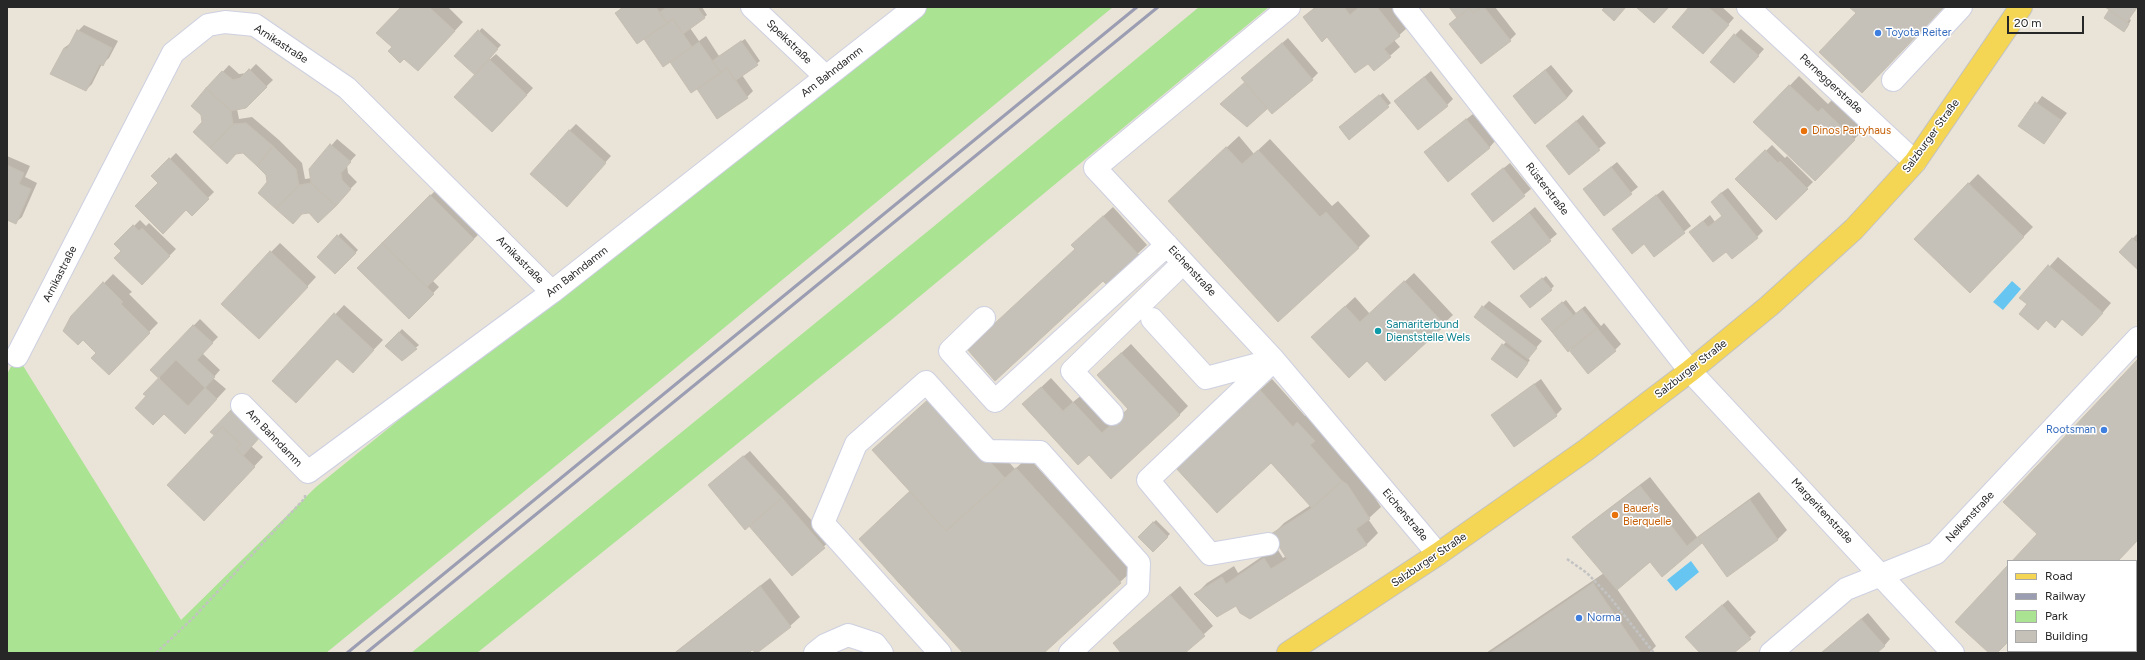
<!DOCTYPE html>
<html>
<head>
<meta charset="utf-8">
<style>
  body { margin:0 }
  #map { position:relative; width:2145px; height:660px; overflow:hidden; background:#eae3d8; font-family:Figtree,sans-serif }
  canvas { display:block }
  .frame { position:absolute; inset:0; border:8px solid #272727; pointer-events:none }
  .legend { position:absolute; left:2007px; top:560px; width:130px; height:92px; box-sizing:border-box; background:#fff; border:1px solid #a9a9a9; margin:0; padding:5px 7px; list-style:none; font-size:12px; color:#272727 }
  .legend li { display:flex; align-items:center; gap:8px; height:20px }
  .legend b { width:20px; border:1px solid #a9a9a9 }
  .scale { position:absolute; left:2007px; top:16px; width:77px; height:18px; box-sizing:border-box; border:2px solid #272727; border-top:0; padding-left:5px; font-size:12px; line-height:14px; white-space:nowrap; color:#272727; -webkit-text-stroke:3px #fff; paint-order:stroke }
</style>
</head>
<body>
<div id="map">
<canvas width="2145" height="660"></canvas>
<div class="frame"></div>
<ul class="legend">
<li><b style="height:5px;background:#f4d554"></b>Road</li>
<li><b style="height:5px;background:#9b9db2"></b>Railway</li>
<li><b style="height:11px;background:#aae392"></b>Park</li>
<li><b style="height:11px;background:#c5c0b8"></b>Building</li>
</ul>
<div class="scale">20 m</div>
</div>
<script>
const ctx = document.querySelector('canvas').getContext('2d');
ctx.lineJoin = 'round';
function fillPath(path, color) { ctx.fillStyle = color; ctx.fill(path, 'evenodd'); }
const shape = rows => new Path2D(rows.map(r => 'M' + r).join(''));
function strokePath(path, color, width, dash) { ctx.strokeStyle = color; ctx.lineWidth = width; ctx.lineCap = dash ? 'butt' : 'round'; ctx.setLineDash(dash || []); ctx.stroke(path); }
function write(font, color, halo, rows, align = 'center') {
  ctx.font = font + ' Figtree,sans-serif'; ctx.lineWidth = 3; ctx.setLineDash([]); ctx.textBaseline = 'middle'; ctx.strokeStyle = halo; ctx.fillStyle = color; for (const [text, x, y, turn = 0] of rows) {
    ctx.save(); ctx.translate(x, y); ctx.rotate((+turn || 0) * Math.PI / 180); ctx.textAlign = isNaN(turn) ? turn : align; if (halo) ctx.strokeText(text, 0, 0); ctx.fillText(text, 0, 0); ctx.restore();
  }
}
fillPath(shape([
  [927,7,1113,7,656,384,326,653,7,653,7,374,17,356,181,620,316,487,516,325],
  [1199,7,1269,7,890,321,477,653,411,653,933,227]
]), '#aae392');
fillPath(shape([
  [2012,281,2021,289,2003,310,1993,302],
  [1691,561,1699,572,1676,591,1667,580]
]), '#66c6f1');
fillPath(shape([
  [402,7,448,7,463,22,427,61,393,47],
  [622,7,702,7,707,15,690,28,699,41,706,36,719,56,745,39,760,61,742,75,753,91,747,97,697,88,670,61,616,13],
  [1315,7,1393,7,1408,27,1394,40,1400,47,1374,70,1368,62,1327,36,1304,17],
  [1450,7,1495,7,1516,34,1510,40,1450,24,1458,17],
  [1691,7,1722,7,1734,18,1709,46],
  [2106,7,2138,7,2129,19,2131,20,2127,28,2105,18,2111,10],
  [84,25,118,41,109,58,102,64,92,84,86,90,64,48,72,42,78,31],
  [482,28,501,45,487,60,488,61,496,54,533,88,499,125,476,75,456,56],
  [1741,29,1764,49,1740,76,1735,35],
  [1288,38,1318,73,1312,79,1267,108,1247,126,1246,82,1242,78],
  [256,64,273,80,245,107,237,109,239,119,252,117,279,140,302,163,305,179,312,178,310,170,337,139,356,155,347,165,348,173,357,182,319,221,310,212,268,183,267,175,244,152,203,122,201,114,192,106,229,65,239,74,247,73],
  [1551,65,1573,91,1567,98,1520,90],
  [1431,71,1453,99,1447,105,1395,101],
  [1799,76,1828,104,1832,100,1863,130,1824,171,1755,122],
  [1383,93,1391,103,1349,138,1343,125],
  [2042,96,2067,113,2044,142,2020,126],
  [1473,114,1495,141,1489,148,1432,146],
  [1583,115,1606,143,1569,173,1547,146],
  [576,124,611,156,573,199,570,130],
  [1239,136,1254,154,1270,139,1332,206,1338,201,1370,236,1358,248,1181,190],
  [1772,145,1785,158,1787,156,1813,182,1776,219,1737,179],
  [176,153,214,192,192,214,153,176],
  [7,156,30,166,25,177,37,183,22,217,15,223,7,219],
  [1617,162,1638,187,1604,214,1584,189],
  [1510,163,1531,189,1493,220,1472,194],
  [1978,174,2033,227,1970,291,1915,239],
  [440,186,483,230,432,280,439,287,409,318,358,268],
  [1728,188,1763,231,1757,237,1726,250,1690,232,1710,215,1715,222,1723,215,1718,195],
  [1663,190,1691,226,1654,256,1644,242,1613,229],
  [1113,207,1147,245,1106,283,1076,249,1082,236],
  [1535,207,1557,234,1514,269,1493,242],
  [140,220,146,226,149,223,176,249,142,284,122,251,116,244],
  [341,233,358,250,335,273,318,256],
  [2138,233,2138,268,2120,252],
  [280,243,316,277,268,329,271,252],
  [2058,257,2111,303,2091,326,2063,318,2055,327,2047,320,2038,329,2029,304,2021,298],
  [1414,273,1453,315,1385,379,1367,360,1322,328,1355,297,1370,314],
  [113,274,132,292,129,294,158,323,109,373,98,353,71,317],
  [1546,276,1554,286,1551,289,1524,294],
  [1566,300,1576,313,1585,306,1601,326,1604,323,1621,344,1615,350,1570,349,1568,351,1543,319],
  [1489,301,1542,341,1527,358,1530,360,1520,373,1503,345,1507,341,1483,307],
  [344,305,383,340,362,362,338,358,273,381],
  [200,319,218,337,202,353,220,370,213,378,226,389,194,423,147,396,160,378,151,370],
  [402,329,419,345,402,360,387,346],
  [1131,344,1188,406,1179,415,1089,454,1033,395,1051,378,1073,402,1083,394,1111,424,1129,408,1107,366],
  [1272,379,1305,416,1310,411,1326,429,1321,433,1358,472,1381,507,1368,519,1378,533,1366,545,1236,604,1196,594,1207,583,1234,566,1238,573,1276,547,1283,558,1286,556,1272,535,1284,523,1311,505,1271,462,1188,455],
  [1541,379,1562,409,1556,415,1492,415],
  [941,388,1015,469,1028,457,1132,571,1043,653,964,653,860,539,911,490],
  [235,407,251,446,263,457,213,510,216,435,212,431],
  [750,451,830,541,792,574,716,479],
  [1650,477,1697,537,1759,492,1787,530,1778,539,1727,576,1702,542,1662,576,1651,561,1617,589,1656,646,1649,653,1486,653,1604,573,1574,537,1583,528],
  [1156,520,1170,534,1153,550,1139,537],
  [770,578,800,617,790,626,755,653,752,649,747,653,674,653],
  [1180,586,1213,626,1183,653,1122,653,1114,643],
  [1728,600,1756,632,1733,653,1701,653,1693,630],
  [1868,613,1890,639,1884,646,1875,653,1821,653],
  [2050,651,2081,651,2082,652,2048,653]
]), '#0003');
const building = shape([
  [401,7,429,7,455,31,418,71,404,59,400,63,388,51,392,47,376,33,401,7],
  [624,7,656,7,667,23,637,44,615,13,624,7],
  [667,7,697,7,705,18,683,34,673,19,667,23,660,12,667,7],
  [1316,7,1344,7,1350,15,1359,7,1377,7,1400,36,1384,49,1391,57,1374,71,1368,64,1355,73,1327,37,1322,42,1303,17,1316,7],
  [1449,7,1481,7,1473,13,1469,8,1457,18,1449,7],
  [1481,7,1484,7,1511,41,1481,64,1449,24,1469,8,1473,13,1481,7],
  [1605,7,1626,7,1614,21,1602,10,1605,7],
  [1636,7,1669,7,1654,23,1636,7],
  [1689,7,1708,7,1729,25,1703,54,1672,27,1689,7],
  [1849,7,1944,7,1862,93,1819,52,1856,13,1849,7],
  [2105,7,2137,7,2127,22,2105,7],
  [2109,10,2129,24,2124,32,2104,18,2109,10],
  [673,19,692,47,663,67,644,39,673,19],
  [77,30,112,48,103,66,100,64,86,91,50,74,64,48,67,49,77,30],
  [478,30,498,49,475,75,454,56,478,30],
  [1734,34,1759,56,1734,83,1710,62,1734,34],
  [741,41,758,65,735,81,727,68,721,73,712,61,741,41],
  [699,42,721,73,691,93,670,62,699,42],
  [1282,43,1313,80,1272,114,1241,78,1282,43],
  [489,59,527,95,492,132,454,97,489,59],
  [727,68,748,98,717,119,697,89,727,68],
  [249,69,267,87,246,108,231,111,206,88,222,71,233,80,240,78,249,69],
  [1545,70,1567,98,1535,124,1513,96,1545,70],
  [1424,77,1448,106,1418,130,1394,101,1424,77],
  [1245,82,1267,109,1247,127,1220,104,1245,82],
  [1789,85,1818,112,1822,108,1855,140,1815,181,1753,122,1789,85],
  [206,88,231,111,233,124,210,148,193,132,202,122,201,115,191,106,206,88],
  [1379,95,1389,107,1349,140,1339,127,1379,95],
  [2035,102,2061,120,2044,144,2018,126,2035,102],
  [1466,119,1490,148,1448,182,1424,152,1466,119],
  [1576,121,1600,150,1569,175,1546,146,1576,121],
  [246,123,273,146,257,166,243,153,236,154,227,164,210,148,233,124,246,123],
  [569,130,606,163,567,207,530,174,569,130],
  [330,144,351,162,341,173,342,180,351,189,336,206,311,183,309,169,330,144],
  [273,146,296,169,299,185,276,209,258,193,267,182,266,175,257,166,273,146],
  [1226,147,1242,164,1258,150,1320,217,1326,212,1359,248,1278,322,1168,201,1226,147],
  [1765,150,1778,163,1780,161,1808,189,1776,220,1735,179,1765,150],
  [169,158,209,199,192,216,186,210,163,234,135,206,158,183,151,176,169,158],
  [7,165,24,173,19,184,31,189,16,224,7,220,7,165],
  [1611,167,1632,194,1604,216,1583,189,1611,167],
  [1503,168,1525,196,1493,222,1471,194,1503,168],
  [311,183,336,206,318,223,309,213,302,214,293,224,276,209,299,185,311,183],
  [1968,183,2024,237,1970,293,1914,239,1968,183],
  [1721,193,1758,238,1732,259,1726,252,1713,262,1689,232,1703,221,1708,227,1722,216,1711,202,1721,193],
  [430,195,474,239,427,287,382,243,430,195],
  [1656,195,1685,233,1654,257,1644,244,1632,254,1612,229,1656,195],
  [1529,213,1551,241,1514,270,1491,242,1529,213],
  [1103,216,1139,255,1106,284,1103,281,995,381,967,349,1075,249,1071,245,1103,216],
  [133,225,139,231,142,228,170,256,142,285,114,258,121,251,114,244,133,225],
  [337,235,356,253,335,274,317,257,337,235],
  [2132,238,2138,244,2138,270,2119,252,2132,238],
  [382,243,434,294,409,319,357,268,382,243],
  [270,251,308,287,259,339,221,304,270,251],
  [2048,265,2103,313,2082,336,2062,319,2055,328,2046,320,2038,330,2019,314,2027,304,2019,298,2048,265],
  [1542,278,1552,290,1530,308,1520,296,1542,278],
  [1404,281,1445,325,1385,381,1367,361,1349,378,1311,337,1345,306,1360,322,1404,281],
  [103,282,123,302,121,304,150,333,109,375,91,358,96,353,83,340,78,345,63,331,71,316,103,282],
  [1562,302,1573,315,1552,332,1541,319,1562,302],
  [1482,306,1537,348,1528,359,1474,317,1482,306],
  [1582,309,1597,328,1568,352,1552,332,1582,309],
  [334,313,374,350,353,373,337,359,296,403,272,381,334,313],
  [193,325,213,343,197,360,215,377,188,406,150,370,193,325],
  [1597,328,1616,351,1588,374,1569,350,1597,328],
  [399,332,417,349,402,361,385,346,399,332],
  [1502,344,1528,363,1517,378,1491,359,1502,344],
  [1121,353,1180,415,1111,479,1089,455,1078,465,1022,404,1041,387,1063,411,1073,402,1102,433,1128,409,1097,375,1121,353],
  [2138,359,2138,540,2118,561,2012,561,2037,534,2003,502,2138,359],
  [176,360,217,399,185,434,164,414,153,425,135,408,146,396,143,394,176,360],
  [1534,384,1557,416,1514,447,1491,415,1534,384],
  [1260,390,1293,427,1297,422,1315,441,1310,445,1342,481,1312,508,1271,463,1217,513,1175,467,1260,390],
  [931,397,1005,478,946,531,872,450,931,397],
  [232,409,261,436,243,456,236,449,241,444,222,427,214,435,210,432,232,409],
  [222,427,241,444,236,449,255,467,204,521,167,485,222,427],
  [743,456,782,498,745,530,708,485,743,456],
  [1016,468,1121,583,1044,653,963,653,859,539,910,491,946,531,1016,468],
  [1342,481,1347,484,1370,519,1356,529,1367,545,1250,619,1240,613,1236,606,1217,617,1194,594,1222,577,1226,584,1264,558,1271,569,1287,559,1271,534,1312,508,1342,481],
  [1640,486,1687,546,1698,537,1702,543,1662,577,1650,562,1617,590,1572,537,1640,486],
  [782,498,825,548,792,576,749,526,782,498],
  [1750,500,1778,540,1727,577,1698,537,1750,500],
  [1153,522,1168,537,1153,552,1138,537,1153,522],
  [2008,565,2008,642,1997,653,1989,653,1955,622,2008,565],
  [1593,583,1641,653,1490,653,1593,583],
  [760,586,791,627,757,653,752,650,749,653,675,653,760,586],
  [1170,595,1205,636,1185,653,1121,653,1113,643,1170,595],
  [1722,605,1751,639,1734,653,1700,653,1685,637,1722,605],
  [1861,619,1885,646,1877,653,1821,653,1861,619],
  [2018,651,2033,651,2031,653,2020,653,2018,651],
  [2049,651,2069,651,2071,653,2047,653,2049,651]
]);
fillPath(building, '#c5c0b8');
strokePath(building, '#c5bfb2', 1);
const minor = shape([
  [752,7,826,77],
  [1289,7,1095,168,1274,360,1438,554],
  [1404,7,1690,371,1953,653],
  [1748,7,1915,162],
  [1893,80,1961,7],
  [984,318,950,351,995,401,1167,245],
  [1152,319,1206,378,1273,360],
  [17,356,173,53,208,25,225,22,255,25,347,88,552,292],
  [242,405,308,472,552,292,915,7],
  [1112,414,1072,371,1183,263],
  [1268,544,1210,554,1148,480,1274,360],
  [815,653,825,645,848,635,875,644,882,653],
  [940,653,823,523,856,444,926,382,988,451,1040,452,1139,563,1138,589,1070,653],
  [1771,653,1846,589,1936,553,2138,338]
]);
const major = shape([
  [1288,653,1438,554,1586,450,1690,371,1769,306,1854,229,1915,162,2021,7]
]);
strokePath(minor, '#cdd0e1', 24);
strokePath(major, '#c3c3c3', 24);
strokePath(shape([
  [1567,559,1587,573,1609,596,1654,653],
  [156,653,193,618,305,498,305,495]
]), '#c3c3c3', 2.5, [3, 2]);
strokePath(minor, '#fff', 22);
strokePath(major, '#f4d554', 22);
strokePath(shape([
  [347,653,1137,7],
  [366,653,1158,7]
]), '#9b9db2', 3);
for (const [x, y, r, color] of [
  [1878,33,4,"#3f7fe0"],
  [1804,131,4,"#e8710a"],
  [1378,331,4,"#0f9aa8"],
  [2104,430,4,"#3f7fe0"],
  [1615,515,4,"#e8710a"],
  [1579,618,4,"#3f7fe0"]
]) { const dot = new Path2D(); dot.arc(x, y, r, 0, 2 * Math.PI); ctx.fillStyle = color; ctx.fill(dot); strokePath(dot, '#fff', 1.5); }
write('11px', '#366cbe', '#fff', [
  ["Toyota Reiter",1886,33],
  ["Rootsman",2096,430,"right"],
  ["Norma",1587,618]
], 'left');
write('11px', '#272727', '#fff', [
  ["Speikstraße",789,42,44],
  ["Arnikastraße",281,44,33],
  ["Am Bahndamm",832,72,-38],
  ["Perneggerstraße",1831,84,43],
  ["Salzburger Straße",1931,136,-54],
  ["Rüsterstraße",1547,189,52],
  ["Arnikastraße",520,260,45],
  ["Eichenstraße",1192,271,47],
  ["Am Bahndamm",577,272,-38],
  ["Arnikastraße",60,274,-63],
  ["Salzburger Straße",1691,369,-38],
  ["Am Bahndamm",274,438,46],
  ["Margeritenstraße",1822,511,47],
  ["Eichenstraße",1405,515,50],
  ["Nelkenstraße",1970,517,-47],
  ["Salzburger Straße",1429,560,-34]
]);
write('11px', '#c56008', '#fff', [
  ["Dinos Partyhaus",1812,131],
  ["Bauer's",1623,509],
  ["Bierquelle",1623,522]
], 'left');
write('11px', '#0d838f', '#fff', [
  ["Samariterbund",1386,325],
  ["Dienststelle Wels",1386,338]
], 'left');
</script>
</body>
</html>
